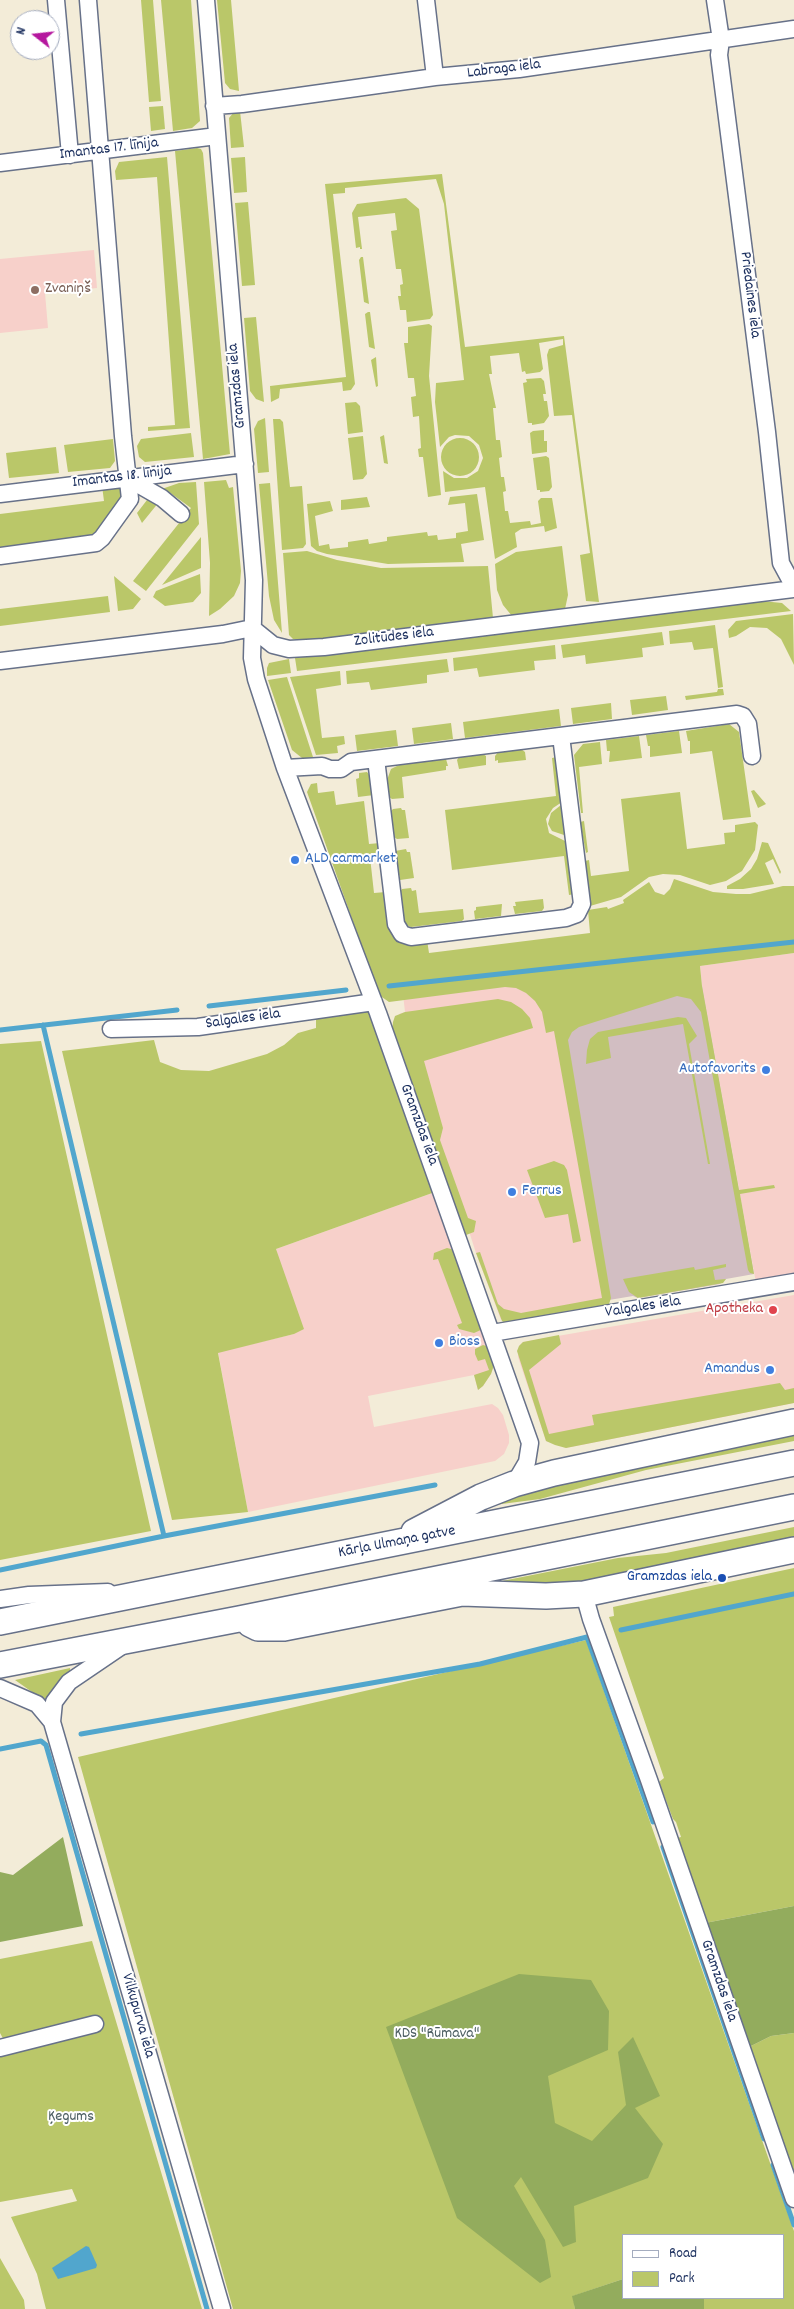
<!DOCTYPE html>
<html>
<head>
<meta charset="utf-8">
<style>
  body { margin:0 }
  #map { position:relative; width:794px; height:2309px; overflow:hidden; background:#f3ecd8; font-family:Dekko,sans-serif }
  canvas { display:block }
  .legend { position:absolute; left:622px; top:2234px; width:162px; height:65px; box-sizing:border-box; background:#fff; border:1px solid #a4acbf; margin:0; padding:6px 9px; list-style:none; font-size:15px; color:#1b2f5e }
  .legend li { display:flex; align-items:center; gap:10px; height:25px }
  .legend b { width:25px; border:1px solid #a4acbf }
  .north { position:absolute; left:10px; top:10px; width:50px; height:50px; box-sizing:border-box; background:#fff; border:1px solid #a4acbf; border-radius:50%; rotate:286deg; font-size:14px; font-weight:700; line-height:20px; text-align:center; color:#1b2f5e }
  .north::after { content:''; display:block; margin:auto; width:18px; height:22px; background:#b5179e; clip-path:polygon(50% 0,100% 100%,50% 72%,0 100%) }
</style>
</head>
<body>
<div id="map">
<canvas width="794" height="2309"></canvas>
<ul class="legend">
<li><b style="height:6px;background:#fff"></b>Road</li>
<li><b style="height:14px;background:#bac769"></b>Park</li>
</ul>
<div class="north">N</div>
</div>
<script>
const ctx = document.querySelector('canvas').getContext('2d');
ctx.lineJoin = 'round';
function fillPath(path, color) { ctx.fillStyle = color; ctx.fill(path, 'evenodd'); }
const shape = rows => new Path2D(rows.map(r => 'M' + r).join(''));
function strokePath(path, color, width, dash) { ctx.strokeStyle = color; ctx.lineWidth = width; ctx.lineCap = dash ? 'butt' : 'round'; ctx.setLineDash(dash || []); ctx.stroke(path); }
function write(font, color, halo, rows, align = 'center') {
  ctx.font = font + ' Dekko,sans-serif'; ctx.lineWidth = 4; ctx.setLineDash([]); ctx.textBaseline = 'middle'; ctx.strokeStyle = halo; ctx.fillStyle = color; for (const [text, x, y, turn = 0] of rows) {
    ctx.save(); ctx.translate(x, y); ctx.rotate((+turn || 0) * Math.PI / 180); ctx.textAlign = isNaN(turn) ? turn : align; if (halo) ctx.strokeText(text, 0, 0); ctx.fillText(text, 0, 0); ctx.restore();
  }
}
fillPath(shape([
  [94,250,97,288,45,293,48,328,0,333,0,259],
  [794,953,794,1276,756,1283,702,986,700,966],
  [551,975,609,1300,501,1320,476,1253,399,1014,405,1012,403,994],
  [435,1192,495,1362,491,1374,483,1386,478,1390,474,1375,368,1396,374,1427,492,1404,498,1408,503,1415,509,1435,509,1443,504,1454,495,1461,248,1512,218,1352,294,1334,276,1249],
  [794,1295,794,1403,566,1448,546,1441,518,1357,519,1346,523,1342]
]), '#f7d0ca');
fillPath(shape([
  [702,986,754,1274,726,1279,720,1284,638,1298,633,1296,609,1300,556,1000]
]), '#d2bec2');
fillPath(shape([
  [141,0,153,0,161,101,149,102],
  [161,0,191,0,200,121,192,128,173,131],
  [217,0,231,0,239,91,230,89,225,83],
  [163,106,165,129,151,131,149,107],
  [240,111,244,147,231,148,229,118,234,112],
  [197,148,201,149,203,153,230,454,203,459,175,151],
  [167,157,190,428,148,431,148,427,175,425,157,177,116,180,115,171,119,162],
  [245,157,247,192,234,193,231,158],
  [442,174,465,347,564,336,599,602,586,601,580,555,590,553,572,415,554,416,547,355,549,349,563,345,563,339,539,343,543,369,540,372,526,374,525,371,522,372,519,353,490,356,492,374,489,374,496,408,493,408,496,440,500,440,502,457,499,458,501,477,504,477,506,491,503,492,505,511,508,511,510,523,530,521,531,525,541,523,538,501,541,498,552,498,557,528,545,532,544,526,521,529,515,533,517,547,495,559,485,487,445,492,443,471,454,478,467,478,478,471,483,458,479,445,469,436,455,435,449,437,440,447,435,402,436,383,464,380,444,204,436,179,345,188,345,193,333,194,355,384,351,390,343,391,342,382,280,389,279,398,271,402,270,386,346,377,325,184],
  [406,198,419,209,433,315,430,319,407,322,406,310,400,310,398,296,401,296,400,285,403,284,401,269,396,269,391,231,397,230,395,213,358,217,362,249,360,249,360,247,356,248,352,213,357,204],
  [248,202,255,285,242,286,235,203],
  [361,257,363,257,369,304,364,302,359,260],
  [368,312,370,312,375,349,369,347,365,314],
  [256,317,264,402,256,399,250,391,244,318],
  [429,324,432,326,429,376,441,495,428,497,423,457,419,457,418,449,421,448,419,416,413,417,411,397,416,396,414,378,408,378,404,343,408,343,408,327],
  [376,357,378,386,376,387,371,360],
  [541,378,544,381,546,394,543,394,544,401,547,401,549,416,544,423,532,425,532,423,528,423,523,383,527,382,526,379],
  [356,402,360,406,363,432,348,434,345,403],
  [265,418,269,472,258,473,254,429,258,421],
  [273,419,280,419,283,422,290,487,302,486,306,544,303,548,282,550],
  [544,430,544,441,547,441,547,452,532,454,530,433,533,431],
  [191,433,194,457,145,462,139,457,137,446,141,439],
  [384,435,388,464,384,463,380,437],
  [363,436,367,474,363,479,353,480,348,438],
  '441 457a19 19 0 1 1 38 0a19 19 0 1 1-38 0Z',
  [113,439,115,461,110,468,68,472,64,445],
  [56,447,59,473,9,478,6,453],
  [546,456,549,458,552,487,549,491,540,492,540,490,537,490,533,458],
  [226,480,229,488,233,487,241,571,240,583,234,596,220,609,209,616,210,563,204,482],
  [196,482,199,524,146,591,133,581,191,508,169,492,167,495,159,490,179,483],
  [270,483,282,633,274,620,269,596,259,484],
  [116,485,121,489,122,500,94,536,0,549,0,514,104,501,102,486],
  [477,494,484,540,461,544,464,562,388,564,327,554,317,551,311,546,307,504,330,501,333,511,315,516,319,546,329,544,330,549,348,547,348,542,368,539,369,544,387,541,387,537,427,532,428,536,437,535,438,540,456,538,456,533,468,531,465,503,448,505,450,497],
  [367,497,370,507,341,510,341,500],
  [147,500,159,502,142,523,137,513],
  [201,537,201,568,162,585],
  [562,546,568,595,565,609,512,616,503,605,497,590,495,564,516,552],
  [307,551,337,560,381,568,488,566,493,618,318,642,293,639,289,635,283,553],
  [200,574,201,593,193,602,165,606,153,597,156,591],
  [114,576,141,599,133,609,118,611],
  [108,596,110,612,0,626,0,609],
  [761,598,762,601,782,603,791,611,297,671,295,658],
  [793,614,794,665,781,639,767,628,750,627,736,636,729,638,728,630,736,621],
  [715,625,723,687,718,688,713,648,694,650,692,642,670,644,669,631],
  [662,632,664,645,642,648,643,657,586,664,585,655,563,658,561,645],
  [555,645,556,659,534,661,535,670,479,677,477,668,454,671,453,658],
  [289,659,291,673,267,676,267,668,269,663],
  [447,659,449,672,427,675,427,683,371,690,369,682,347,684,346,671],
  [340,671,341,685,316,689,322,738,344,736,345,744,337,746,338,753,316,755,290,677],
  [287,677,313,757,311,759,302,758,292,750,268,680],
  [718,689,723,689,724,695,686,700,685,696,717,692],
  [666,696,668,710,632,715,630,700],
  [611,703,612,719,573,724,571,708],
  [559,709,561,726,465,738,463,722],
  [451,723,453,739,414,744,412,728],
  [729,724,739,732,751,817,723,820,712,751,690,754,690,741,688,741,686,731],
  [396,730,398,746,357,751,355,735],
  [679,731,682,753,650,757,650,746,648,746,646,735],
  [639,736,642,758,609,762,610,751,607,751,606,740],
  [600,742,602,764,579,767,583,813,581,813,574,755,583,744],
  [521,749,525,752,526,760,498,763,498,760,495,761,495,756,499,751],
  [483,754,486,756,486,765,459,769,457,760,459,757],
  [557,757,562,802,553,808,546,819,549,833,567,842,575,894,569,895,564,856,452,870,445,810,556,796,552,758],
  [446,759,448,766,446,766,446,770,402,777,404,798,392,799,389,797,387,780,391,769,399,765],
  [367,772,372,778,374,795,358,797,356,779,359,778,359,773],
  [317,783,318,793,334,791,336,805,364,801,369,844,380,843,382,855,370,857,374,893,386,892,390,927,427,940,429,953,590,933,588,910,607,907,608,909,624,903,623,900,649,882,655,892,664,895,670,889,674,879,713,892,736,894,750,894,783,886,794,886,794,953,700,966,702,986,739,1190,774,1185,775,1188,740,1194,754,1274,750,1273,748,1270,701,1012,691,999,677,996,579,1027,572,1032,568,1040,611,1298,609,1304,605,1309,505,1323,502,1321,476,1253,480,1252,498,1304,504,1309,521,1313,602,1298,554,1031,546,1033,542,1012,535,1001,526,993,516,988,505,987,389,1002,379,995,307,792,311,784],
  [754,790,766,804,758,808,751,791],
  [680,792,687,849,725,844,724,833,735,832,735,825,755,822,758,825,755,850,742,871,726,881,710,885,680,875,663,874,649,877,621,897,590,906,585,861,589,860,591,876,629,871,621,799],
  [561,805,563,805,567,836,552,831,548,824,551,813],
  [401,808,402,810,405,810,409,838,397,839,394,837,391,811,393,809],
  [584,821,588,852,586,853,580,822],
  [762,842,768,843,781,872,780,874,773,859,765,863,774,884,743,889,727,889,727,886,740,879,751,869,757,859],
  [406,849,407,852,410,852,414,878,400,880,395,851],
  [411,888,412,891,416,890,419,913,463,909,464,919,462,921,411,927,406,925,404,922,400,892,402,889],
  [543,899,544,908,542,911,515,914,513,906,516,906,515,902],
  [502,904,501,916,475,919,474,911,476,910,476,907],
  [498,999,511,1002,522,1009,530,1018,533,1028,424,1061,443,1128,440,1140,468,1218,476,1221,474,1232,466,1235,392,1031,393,1022,395,1016,405,1012],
  [368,1011,435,1192,276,1249,304,1329,294,1334,218,1353,248,1512,172,1520,62,1051,154,1040,160,1062,181,1070,209,1071,267,1054,284,1045,298,1033,316,1028,316,1018],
  [678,1017,686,1018,697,1036,689,1044,710,1164,708,1164,683,1024,608,1037,611,1058,586,1064,587,1050,590,1039,598,1032],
  [41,1041,151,1531,0,1560,0,1044],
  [554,1161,564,1165,567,1170,581,1241,573,1243,568,1214,545,1218,527,1170],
  [447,1248,455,1250,483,1329,474,1333,459,1329,457,1325,462,1323,438,1259,433,1260,434,1253],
  [726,1264,726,1267,713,1270,715,1280,726,1279,723,1283,638,1298,629,1292,623,1279,694,1267,695,1270],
  [559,1335,561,1344,529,1370,549,1434,594,1425,592,1415,780,1383,785,1390,794,1388,794,1403,566,1448,555,1445,546,1441,517,1351,519,1346,523,1342],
  [483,1345,489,1347,495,1362,491,1374,483,1386,478,1390,474,1375,489,1370,485,1359,478,1361,475,1354,475,1349],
  [794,1430,794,1441,646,1470,540,1499,494,1505,491,1500],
  [794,1527,794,1543,571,1587,497,1582,618,1558,666,1553],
  [794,1568,794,1906,705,1923,677,1838,681,1837,676,1822,673,1819,659,1782,664,1778,609,1617,614,1616,613,1607],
  [586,1640,794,2231,794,2309,704,2309,704,2298,783,2298,783,2235,623,2235,623,2279,573,2296,575,2309,233,2309,78,1757],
  [70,1668,70,1672,59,1681,49,1698,42,1699,15,1680],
  [92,1941,202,2309,46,2309,37,2274,11,2217,77,2201,72,2189,0,2202,0,2056,11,2053,0,2033,0,1959],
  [794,2033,794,2179,749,2047,771,2036],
  [0,2258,24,2300,25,2309,0,2309]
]), '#bac769');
fillPath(shape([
  [63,1837,83,1926,0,1942,0,1872,13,1875],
  [794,1906,794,2033,771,2036,749,2047,705,1923],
  [519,1974,591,1980,609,2011,608,2050,548,2076,555,2123,592,2141,626,2105,618,2052,633,2037,660,2096,635,2108,663,2144,648,2178,574,2206,576,2242,563,2247,521,2177,514,2186,545,2240,551,2277,540,2283,457,2218,386,2027],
  [623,2279,623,2298,704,2298,704,2309,575,2309,572,2296]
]), '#93ac5d');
fillPath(shape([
  [86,2246,89,2247,97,2265,96,2268,58,2279,52,2268]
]), '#51a6cd');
strokePath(shape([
  [389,986,794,942],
  [209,1006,346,990],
  [43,1025,164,1536],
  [0,1030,177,1010],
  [0,1570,164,1536,435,1485],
  [621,1630,794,1594],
  [81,1734,480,1664,587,1637,653,1822],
  [0,1749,41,1741,46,1745,207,2309],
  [663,1847,764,2139],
  [773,2165,794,2225]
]), '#51a6cd', 5);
const minor = shape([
  [56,0,70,155],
  [206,0,254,580,252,658,256,679,285,768,378,1013,530,1443,527,1462,514,1484],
  [426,0,435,77],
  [715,0,721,40,719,55,767,432,781,563,794,587],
  [214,106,242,104,435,77,519,69,794,29],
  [0,163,217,136],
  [127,478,162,498,181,514],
  [0,494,245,464],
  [0,556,96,543,102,538,130,499,123,436,88,0],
  [252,628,273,645,289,649,324,647,794,589],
  [0,661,223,634,252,628],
  [376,759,396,924,402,934,411,937,566,918,577,914,582,904,561,736],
  [322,766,330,769,341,769,351,762,737,714,743,716,748,724,752,756],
  [285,768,322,766],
  [111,1029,198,1027,374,1002],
  [492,1333,794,1282],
  [584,1594,591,1619,649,1780,794,2199],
  [0,1599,29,1595,108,1592],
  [122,1646,69,1682,54,1702,52,1722,222,2309],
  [0,1688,37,1704,52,1722],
  [0,2048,95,2024]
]);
const highway = shape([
  [414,1532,481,1497,514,1484,554,1473,794,1422],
  [0,1622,794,1463],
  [250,1624,258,1628,284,1628,462,1593,546,1596,584,1594,794,1550],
  [0,1665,239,1619,794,1507]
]);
strokePath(minor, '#677189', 19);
strokePath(highway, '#677189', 28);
strokePath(minor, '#fff', 16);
strokePath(highway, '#fff', 25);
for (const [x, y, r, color] of [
  [35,290,5,"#8d6e63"],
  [295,860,5,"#3f7fe0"],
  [766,1070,5,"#3f7fe0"],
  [512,1192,5,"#3f7fe0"],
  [773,1310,5,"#e0444e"],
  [439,1343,5,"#3f7fe0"],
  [770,1370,5,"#3f7fe0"],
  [722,1578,5,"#1a4fb4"]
]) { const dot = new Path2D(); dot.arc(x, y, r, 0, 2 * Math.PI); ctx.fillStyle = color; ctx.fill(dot); strokePath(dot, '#fff', 2); }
write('16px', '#1b2f5e', '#fff', [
  ["Labraga iela",504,70,-7],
  ["Imantas 17. līnija",109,150,-7],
  ["Priedaines iela",749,295,83],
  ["Gramzdas iela",238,386,-95],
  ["Imantas 18. līnija",122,478,-7],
  ["Zolitūdes iela",394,638,-7],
  ["Salgales iela",243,1020,-8],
  ["Gramzdas iela",418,1125,70],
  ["Valgales iela",643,1308,-9],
  ["Kārļa Ulmaņa gatve",397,1543,-11],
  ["Gramzdas iela",718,1981,71],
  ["Vilkupurva iela",137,2016,74]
]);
write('16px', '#785e54', '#fff', [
  ["Zvaniņš",45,290]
], 'left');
write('16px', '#366cbe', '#fff', [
  ["ALD carmarket",305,860],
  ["Autofavorits",756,1070,"right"],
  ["Ferrus",522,1192],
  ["Bioss",449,1343],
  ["Amandus",760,1370,"right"]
], 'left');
write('16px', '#be3a42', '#fff', [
  ["Apotheka",763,1310]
], 'right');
write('16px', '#164399', '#fff', [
  ["Gramzdas iela",712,1578]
], 'right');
write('16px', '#4b5d61', '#fff', [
  ["KDS \"Rūmava\"",437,2035],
  ["Ķegums",71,2118]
]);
</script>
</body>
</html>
